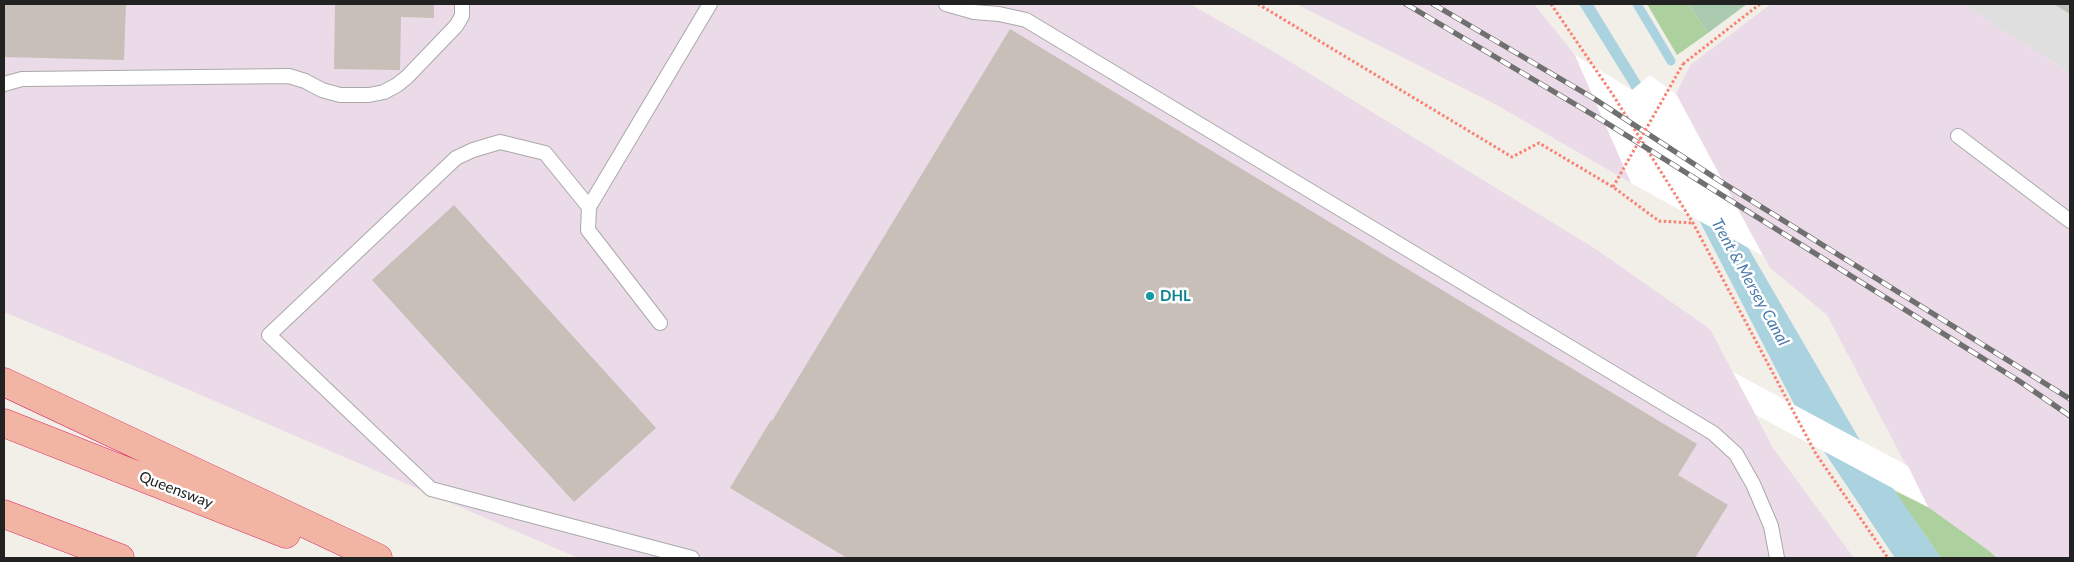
<!DOCTYPE html>
<html>
<head>
<meta charset="utf-8">
<style>
  body { margin:0 }
  #map { position:relative; width:2074px; height:562px; overflow:hidden; background:#f2efe9; font-family:Lato,sans-serif }
  canvas { display:block }
  .frame { position:absolute; inset:0; border:5px solid #222; pointer-events:none }
</style>
</head>
<body>
<div id="map">
<canvas width="2074" height="562"></canvas>
<div class="frame"></div>
</div>
<script>
const ctx = document.querySelector('canvas').getContext('2d');
ctx.lineJoin = 'round';
function fillPath(path, color) { ctx.fillStyle = color; ctx.fill(path, 'evenodd'); }
const shape = rows => new Path2D(rows.map(r => 'M' + r).join(''));
function strokePath(path, color, width, dash) { ctx.strokeStyle = color; ctx.lineWidth = width; ctx.lineCap = dash ? 'butt' : 'round'; ctx.setLineDash(dash || []); ctx.stroke(path); }
function write(font, color, halo, rows, align = 'center') {
  ctx.font = font + ' Lato,sans-serif'; ctx.lineWidth = 5; ctx.setLineDash([]); ctx.textBaseline = 'middle'; ctx.strokeStyle = halo; ctx.fillStyle = color; for (const [text, x, y, turn = 0] of rows) {
    ctx.save(); ctx.translate(x, y); ctx.rotate((+turn || 0) * Math.PI / 180); ctx.textAlign = isNaN(turn) ? turn : align; if (halo) ctx.strokeText(text, 0, 0); ctx.fillText(text, 0, 0); ctx.restore();
  }
}
fillPath(shape([
  [1962,4,2070,4,2070,73]
]), '#e0dfdf');
fillPath(shape([
  [4,4,1190,4,1271,50,1594,248,1710,329,1773,448,1854,558,578,558,129,364,4,312],
  [1296,4,1534,4,1575,55,1631,183,1493,103],
  [1771,4,1962,4,2070,73,2070,558,1997,558,1988,550,1928,507,1827,315,1770,268,1676,94,1690,65]
]), '#ebdbe8');
fillPath(shape([
  [1647,4,1688,4,1708,33,1677,55],
  [1893,490,1928,507,1988,550,1997,558,1941,558]
]), '#add19e');
fillPath(shape([
  [1688,4,1747,4,1708,33]
]), '#aacbaf');
fillPath(shape([
  [1579,4,1593,4,1640,81,1746,244,1861,442,1941,558,1895,558,1825,453,1796,408,1630,86]
]), '#aad3df');
fillPath(shape([
  [1575,55,1632,90,1650,75,1676,94,1763,256,1631,183],
  [1733,372,1908,466,1928,507,1756,415]
]), '#fff');
strokePath(shape([
  [1637,4,1671,61]
]), '#aad3df', 9);
fillPath(shape([
  [4,4,126,4,124,60,4,57],
  [335,4,434,4,434,18,401,17,400,70,334,69],
  [2054,4,2070,4,2070,14],
  [1010,29,1697,444,1678,475,1728,505,1695,558,847,558,730,488,771,420,772,421],
  [454,205,656,428,574,502,372,280]
]), '#c7bfb8');
const service = shape([
  [946,4,974,12,999,14,1026,20,1713,433,1736,454,1753,484,1771,526,1777,558],
  [4,84,22,79,289,76,305,81,322,90,340,95,369,95,384,92,397,85,407,77,456,26,462,16,462,4],
  [1958,136,2070,221],
  [589,207,545,153,500,142,473,150,456,158,269,335,431,489,692,558],
  [660,323,588,230,589,207,710,4]
]);
const trunk = shape([
  [4,382,378,558],
  [4,423,286,534],
  [4,514,120,558]
]);
strokePath(service, '#a9a9a9', 16);
strokePath(trunk, '#dc2a67', 29);
strokePath(shape([
  [1258,4,1512,157,1539,143,1613,187,1659,221,1693,223],
  [1551,4,1613,95,1693,223,1816,454,1888,558],
  [1683,64,1760,4]
]), '#fa8072', 3, [2.5, 2.5]);
strokePath(service, '#fff', 14);
strokePath(trunk, '#f2b4a3', 28);
const rail = shape([
  [1406,4,1605,122,2019,381,2070,416],
  [1433,4,1593,98,1723,183,2070,399]
]);
strokePath(rail, '#707070', 5.5);
strokePath(rail, '#fff', 4, [11]);
strokePath(shape([
  [1613,187,1683,64]
]), '#fa8072', 3, [2.5, 2.5]);
for (const [x, y, r, color] of [
  [1150,296,5,"#0f9aa8"]
]) { const dot = new Path2D(); dot.arc(x, y, r, 0, 2 * Math.PI); ctx.fillStyle = color; ctx.fill(dot); strokePath(dot, '#fff', 2); }
write('bold 15px', '#0d838f', '#fff', [
  ["DHL",1160,296]
], 'left');
write('15px', '#222', '#fff', [
  ["Queensway",176,490,21]
]);
write('italic 16px', '#4a7aab', '#fff', [
  ["Trent & Mersey Canal",1750,282,61]
]);
</script>
</body>
</html>
